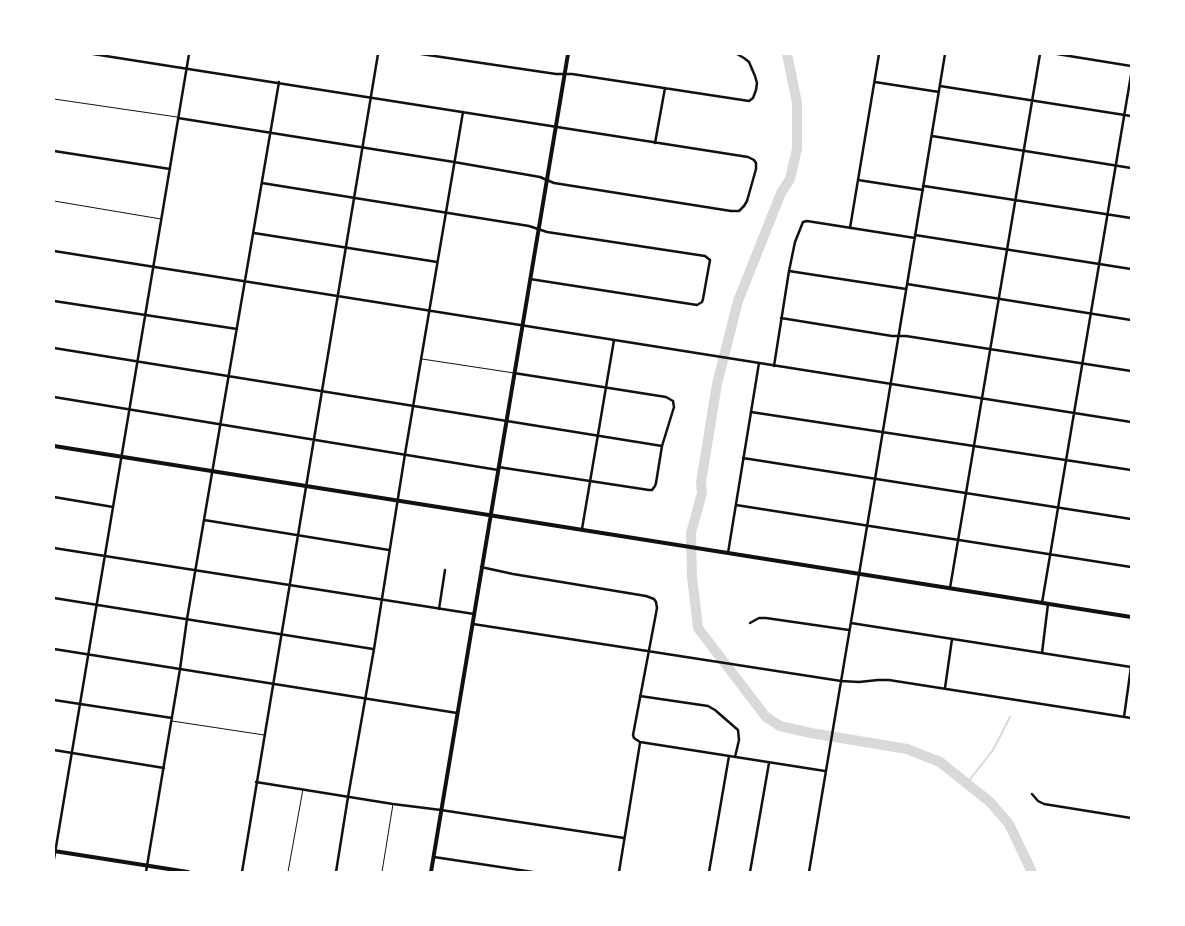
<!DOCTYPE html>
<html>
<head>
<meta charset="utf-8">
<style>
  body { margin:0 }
  #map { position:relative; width:1185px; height:926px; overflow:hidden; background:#fff; font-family:Poppins,sans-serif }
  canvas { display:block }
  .frame { position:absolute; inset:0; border:55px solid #fff; pointer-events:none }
</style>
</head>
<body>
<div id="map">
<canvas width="1185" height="926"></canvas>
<div class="frame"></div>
</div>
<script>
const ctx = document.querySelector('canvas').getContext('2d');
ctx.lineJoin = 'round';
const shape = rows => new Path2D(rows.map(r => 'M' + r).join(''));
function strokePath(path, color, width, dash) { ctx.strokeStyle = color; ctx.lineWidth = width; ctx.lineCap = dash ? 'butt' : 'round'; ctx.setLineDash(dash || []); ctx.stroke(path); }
strokePath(shape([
  [967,783,993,750,1010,717]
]), '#d9d9d9', 2);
strokePath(shape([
  [787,54,797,103,797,149,790,179,781,193,738,301,717,384,701,482,702,493,691,533,692,577,698,628,766,717,780,726,811,733,907,749,940,762,990,802,1009,824,1032,872]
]), '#d9d9d9', 10);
strokePath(shape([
  [54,99,177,117],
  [54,201,161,219],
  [422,359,514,373],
  [172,721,264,735],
  [288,872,303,789],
  [382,872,393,804]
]), '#111', 1);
strokePath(shape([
  [93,54,748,157,754,160,756,163,756,169,747,201,744,206,739,211,731,211,554,183,540,177,454,162,178,118],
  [421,54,556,74,572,74,749,101,753,98,756,90,757,83,755,76,749,62,744,58,737,54],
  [1057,54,1131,66],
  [875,82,939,92],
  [940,86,1131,116],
  [932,136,1131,168],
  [655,143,665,88],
  [54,151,170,169],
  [858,180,923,190],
  [262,183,529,226,547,232,705,256,710,260,703,299,702,302,697,305,530,279],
  [924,186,1131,218],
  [850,228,879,54],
  [254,233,437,262],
  [915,235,1131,269],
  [54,251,1131,422],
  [789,271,906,289],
  [907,284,1131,320],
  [54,301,237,329],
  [781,318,892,336,906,336,1131,371],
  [54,348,662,446],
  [774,366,789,271,795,242,803,222,807,221,915,238],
  [54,397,498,470],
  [751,412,1131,470],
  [743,458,1131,519],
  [498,467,649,490,652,490,655,486,656,483,662,446,674,407,673,401,666,397,514,373],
  [54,497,113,507],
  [736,505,1131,567],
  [204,520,389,550],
  [582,529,614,340],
  [54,548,474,614],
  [728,553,759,363],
  [481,567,513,574,646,596,654,599,656,602,657,608,633,735,634,738,640,742,825,771],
  [950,588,1040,54],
  [54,598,373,649],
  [1042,603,1131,75],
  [439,609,445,570],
  [750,623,759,618,766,618,849,630],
  [851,623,1131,667],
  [473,624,841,681,859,682,878,680,889,680,1131,718],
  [54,649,457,713],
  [1042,653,1048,604],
  [945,688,952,639],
  [640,696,708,706,715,710,738,730,739,740,735,757],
  [54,700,172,718],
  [1124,717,1131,667],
  [54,750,164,768],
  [256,782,393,804,441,810,624,838],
  [1032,794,1038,801,1044,804,1131,818],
  [434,857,533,872],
  [54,859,189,54],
  [146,872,180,669,187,619,279,82],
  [242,872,378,54],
  [336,872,348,797,374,649,405,454,463,112],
  [619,872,640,743],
  [709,872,729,756],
  [750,872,769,763],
  [809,872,875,479,945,54]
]), '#111', 2.5);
strokePath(shape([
  [54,851,188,872]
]), '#111', 4);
strokePath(shape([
  [54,446,1131,617],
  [431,872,568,54]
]), '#111', 4);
</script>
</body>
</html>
